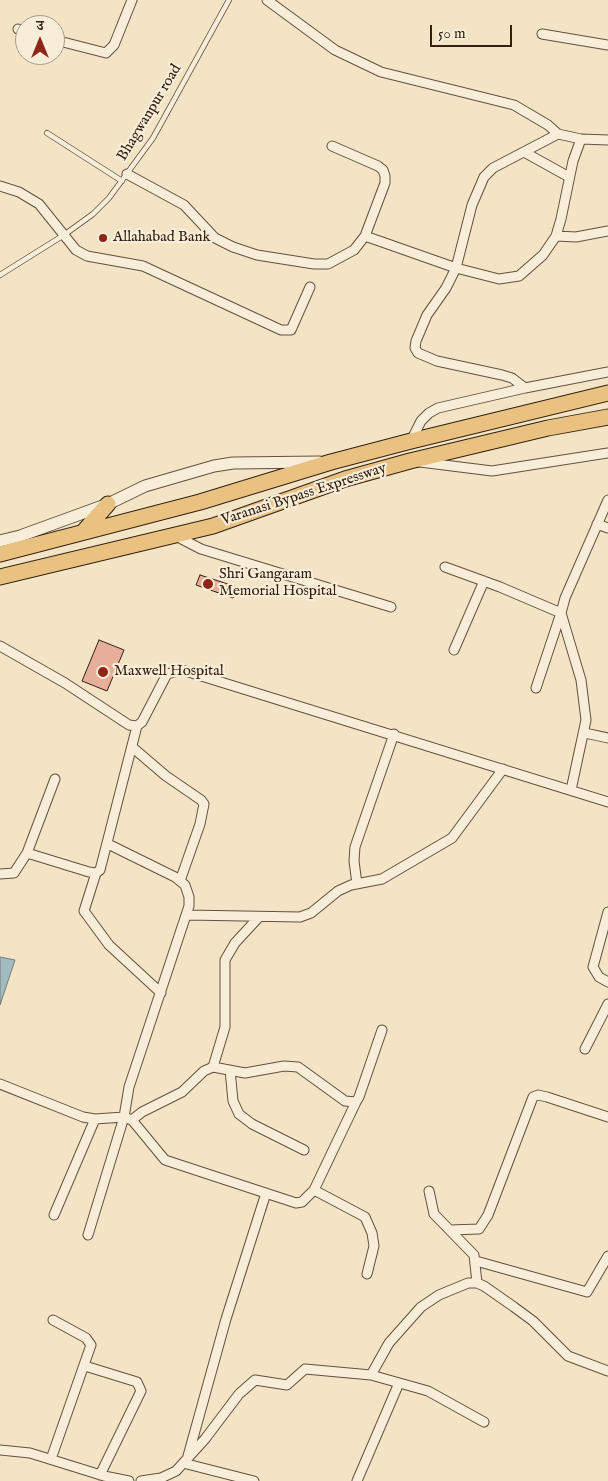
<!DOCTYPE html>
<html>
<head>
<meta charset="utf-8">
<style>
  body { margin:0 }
  #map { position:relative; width:608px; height:1481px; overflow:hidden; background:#f2e4c4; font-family:"IM FELL English","Noto Serif Devanagari",serif }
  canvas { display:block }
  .north { position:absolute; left:15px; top:15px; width:50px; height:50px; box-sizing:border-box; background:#f7edd9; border:1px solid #a99b89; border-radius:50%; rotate:0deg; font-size:14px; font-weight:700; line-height:20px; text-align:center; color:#332011 }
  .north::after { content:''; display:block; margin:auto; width:18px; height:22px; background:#8f2418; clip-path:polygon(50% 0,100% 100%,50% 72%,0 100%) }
  .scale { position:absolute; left:430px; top:25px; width:82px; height:22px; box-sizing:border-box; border:2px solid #332011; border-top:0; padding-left:6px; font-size:15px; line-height:18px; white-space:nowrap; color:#332011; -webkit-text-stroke:4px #f7edd9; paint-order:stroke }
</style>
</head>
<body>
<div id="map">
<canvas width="608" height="1481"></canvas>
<div class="north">उ</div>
<div class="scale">50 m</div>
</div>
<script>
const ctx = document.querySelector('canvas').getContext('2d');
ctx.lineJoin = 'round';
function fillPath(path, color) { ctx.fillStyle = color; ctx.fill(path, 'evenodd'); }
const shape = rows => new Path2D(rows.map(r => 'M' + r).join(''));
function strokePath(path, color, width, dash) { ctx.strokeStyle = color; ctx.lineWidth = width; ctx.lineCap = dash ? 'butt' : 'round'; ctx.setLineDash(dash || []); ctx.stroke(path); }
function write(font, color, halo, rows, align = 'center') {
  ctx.font = font + ' "IM FELL English",serif'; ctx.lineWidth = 4.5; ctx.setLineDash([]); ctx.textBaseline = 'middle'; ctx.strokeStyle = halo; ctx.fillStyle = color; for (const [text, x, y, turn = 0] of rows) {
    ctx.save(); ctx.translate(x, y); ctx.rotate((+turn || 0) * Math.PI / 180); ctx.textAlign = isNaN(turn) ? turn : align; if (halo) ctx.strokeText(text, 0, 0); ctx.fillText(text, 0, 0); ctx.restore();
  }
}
const water = shape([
  [0,957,15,960,0,1005,0,957]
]);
fillPath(water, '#a2bbc0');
strokePath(water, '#767d7a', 1);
const building = shape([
  [200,575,237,587,233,598,196,585,200,575],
  [99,640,124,650,107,691,82,681,99,640]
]);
fillPath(building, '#e7ae99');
strokePath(building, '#332011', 1);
const service = shape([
  [47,133,122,181],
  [0,275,64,235,93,214,109,198,153,138,229,0]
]);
const minor = shape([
  [267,0,335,50,381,72,514,105,548,125,558,134,581,139,608,140],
  [18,29,25,31],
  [542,34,608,45],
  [55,40,106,53,114,45,132,0],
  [524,152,569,177],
  [127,174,184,205,215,238,233,247,257,255,314,264,328,264,354,250,365,236,385,183,385,176,383,170,378,166,332,146],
  [0,186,19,192,39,204,76,250,87,256,143,266,281,330,291,330,310,287],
  [365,236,456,268,499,279,519,276,543,255,556,236,561,219,573,161,581,139],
  [556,236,576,237,608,231],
  [525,388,512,378,502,375,437,361,418,353,415,348,416,341,427,315,446,288,456,268,472,205,484,177,493,168,558,134],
  [411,441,421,421,429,413,438,408,525,388,608,372],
  [420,462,492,471,608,453],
  [597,524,608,528],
  [174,535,201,549,391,607],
  [445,567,500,587,561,613,536,688],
  [0,646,65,683,129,725,137,726,142,722,167,674,182,670,608,802],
  [454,650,484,581],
  [585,733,608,738],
  [132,747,166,776,201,800,204,804,200,824,180,881],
  [571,790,586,720,581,680,561,613,565,598,608,500],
  [27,853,55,779],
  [96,873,84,911,109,945,161,993],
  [0,874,14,873,27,853,89,872,96,873,100,870,137,726],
  [357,884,354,861,355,847,394,734],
  [608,912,593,967,599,977,608,982],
  [187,915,300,917,311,913,338,891,351,885,382,879,452,838,503,769],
  [585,1049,608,1004],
  [213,1067,225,1027,225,960,235,943,259,917],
  [230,1070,233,1101,239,1114,252,1124,304,1150],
  [0,1084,83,1117,95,1119,124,1117,132,1120,165,1160,296,1203,302,1202,314,1190,356,1102],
  [132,1120,142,1112,182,1092,204,1071,213,1067,245,1073,284,1066,298,1067,345,1101,356,1102,359,1097,382,1030],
  [314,1190,365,1217,372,1233,374,1246,367,1274],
  [429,1191,434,1214,474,1255,477,1283],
  [54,1215,95,1119],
  [450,1230,479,1229,488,1215,533,1097,538,1095,547,1097,608,1117],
  [88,1235,124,1117,129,1087,189,906,189,897,185,885,175,877,108,844],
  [476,1261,587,1292,608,1256],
  [85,1366,137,1382,141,1391,100,1475],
  [371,1375,428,1391,484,1422],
  [0,1450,30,1453,104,1476,129,1481],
  [188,1456,226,1319,266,1193],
  [51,1459,91,1345,86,1338,53,1320],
  [183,1463,254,1481],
  [141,1481,161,1478,176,1471,205,1439,239,1394,255,1380,287,1385,305,1369,371,1375,389,1343,421,1307,439,1295,468,1283,477,1283,484,1286,514,1307,533,1321,568,1356,608,1371],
  [357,1481,399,1383]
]);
const tertiary = shape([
  [0,541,20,536,108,504,145,486,214,466,233,463,320,462]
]);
const trunk = shape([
  [84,531,108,504],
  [0,554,200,502,331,462,411,441,608,393],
  [0,577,213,526,345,479,410,461,548,428,608,417]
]);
strokePath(service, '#63513e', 6);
strokePath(minor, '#63513e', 11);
strokePath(tertiary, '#63513e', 13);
strokePath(trunk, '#332011', 17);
strokePath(service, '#f7edd9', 4.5);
strokePath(minor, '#f7edd9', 9);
strokePath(tertiary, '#f7edd9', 11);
strokePath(trunk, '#e9c282', 15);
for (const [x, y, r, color] of [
  [103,238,5,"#8f2418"],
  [208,584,6,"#8f2418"],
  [103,672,6,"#8f2418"]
]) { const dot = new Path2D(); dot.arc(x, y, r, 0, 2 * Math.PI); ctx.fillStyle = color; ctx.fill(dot); strokePath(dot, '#f7edd9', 2); }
write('15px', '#332011', '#f7edd9', [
  ["Bhagwanpur road",150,113,-59],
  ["Varanasi Bypass Expressway",304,495,-18]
]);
write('15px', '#332011', '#f7edd9', [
  ["Allahabad Bank",113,238],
  ["Shri Gangaram",219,575],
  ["Memorial Hospital",219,592],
  ["Maxwell Hospital",114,672]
], 'left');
</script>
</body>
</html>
